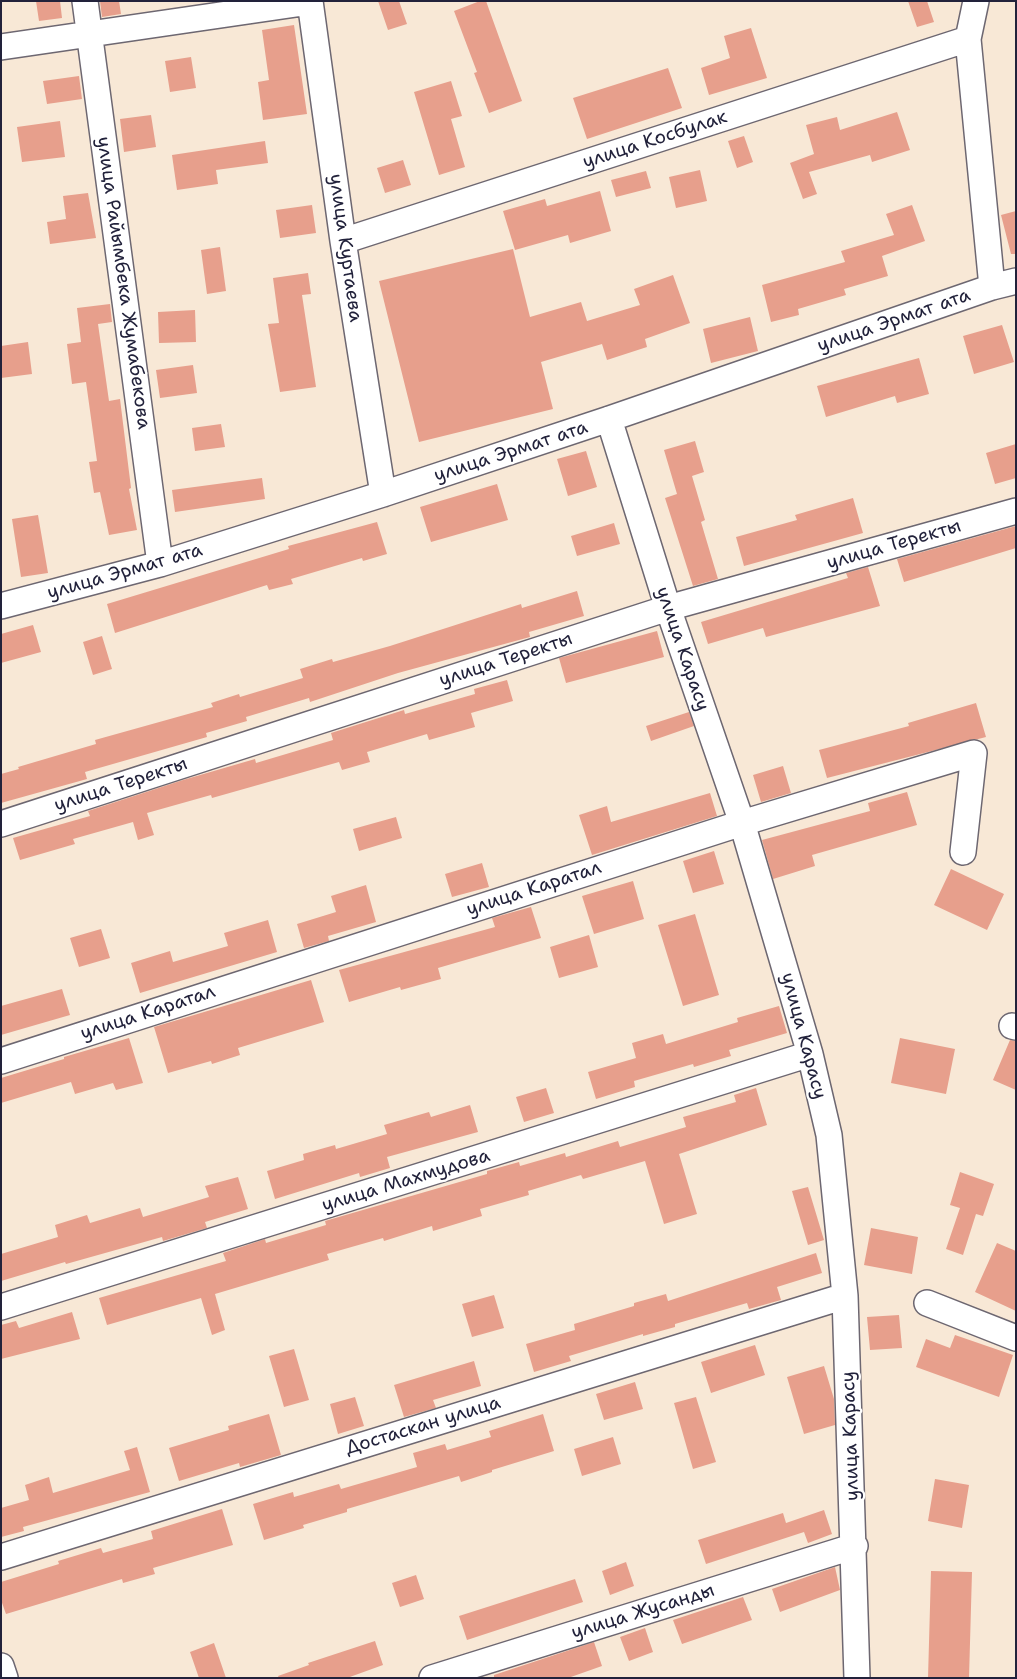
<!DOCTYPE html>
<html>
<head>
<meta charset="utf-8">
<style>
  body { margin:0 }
  #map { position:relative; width:1017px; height:1679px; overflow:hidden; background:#f8e8d6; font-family:"Shantell Sans",sans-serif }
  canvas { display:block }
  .frame { position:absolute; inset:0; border:2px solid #22223b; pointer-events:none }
</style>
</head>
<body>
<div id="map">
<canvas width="1017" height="1679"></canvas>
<div class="frame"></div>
</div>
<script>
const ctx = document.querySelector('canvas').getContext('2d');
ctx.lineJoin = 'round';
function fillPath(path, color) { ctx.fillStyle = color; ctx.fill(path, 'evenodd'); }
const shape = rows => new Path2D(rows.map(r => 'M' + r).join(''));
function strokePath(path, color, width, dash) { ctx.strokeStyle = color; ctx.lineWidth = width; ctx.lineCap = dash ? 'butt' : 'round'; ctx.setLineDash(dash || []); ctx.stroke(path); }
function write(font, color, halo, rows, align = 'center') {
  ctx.font = font + ' "Shantell Sans",sans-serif'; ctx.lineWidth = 4.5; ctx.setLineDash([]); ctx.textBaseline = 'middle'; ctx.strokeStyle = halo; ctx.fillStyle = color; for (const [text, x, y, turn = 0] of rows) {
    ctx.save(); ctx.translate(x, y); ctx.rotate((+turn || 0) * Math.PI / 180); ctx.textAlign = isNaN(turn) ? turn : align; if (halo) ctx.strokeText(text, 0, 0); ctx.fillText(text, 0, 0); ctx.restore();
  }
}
fillPath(shape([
  [36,1,60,1,62,18,39,21],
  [100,1,119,1,121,14,102,17],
  [378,1,399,1,407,24,388,30],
  [480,1,486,1,522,101,489,113,474,73,477,72,454,11],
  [908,1,927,1,934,22,917,27],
  [294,25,307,114,263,120,258,82,269,80,262,30],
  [751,28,767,78,709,95,701,68,730,58,724,36],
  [191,57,196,88,170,92,165,61],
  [668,68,682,108,587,139,573,98],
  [79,76,82,99,47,104,43,81],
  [451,81,462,116,451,119,465,167,439,175,414,92],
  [897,112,910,150,872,162,870,155,809,172,817,194,803,199,790,163,814,154,806,125,837,117,840,130],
  [151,115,156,147,124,152,120,119],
  [60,121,65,157,22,162,17,127],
  [744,136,753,162,737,168,728,141],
  [265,141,268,163,216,170,218,184,177,190,172,155],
  [403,160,411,185,385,193,377,168],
  [700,170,707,201,676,208,669,177],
  [646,171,651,188,616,197,611,180],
  [600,191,611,231,570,243,568,235,515,250,503,211,545,199,547,206],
  [88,193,96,238,50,244,47,222,66,219,63,196],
  [312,205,316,233,280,238,276,210],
  [912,205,925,241,882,256,888,276,844,289,846,295,798,309,799,315,771,322,762,285,845,262,841,251,894,235,886,214],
  [1016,211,1016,254,1011,254,1001,215],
  [220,247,226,291,207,294,201,250],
  [513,249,530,317,581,302,587,321,640,305,634,289,673,275,690,323,645,339,647,347,607,360,602,344,541,362,553,409,419,442,379,281],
  [308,273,311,294,302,295,316,387,280,392,268,324,279,323,273,278],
  [110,304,112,322,98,324,109,401,120,399,131,488,129,489,137,530,109,535,100,492,94,493,89,462,97,461,86,382,72,384,67,344,81,342,77,308],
  [195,310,196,342,159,343,158,312],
  [750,317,758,351,711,363,703,329],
  [1002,325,1014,362,974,374,963,336],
  [28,342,32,374,1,378,1,346],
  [919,358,929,394,897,403,895,396,826,417,817,386],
  [193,365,197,393,160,398,156,370],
  [221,424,225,447,195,451,192,428],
  [695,441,704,472,692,476,705,520,701,522,718,579,693,586,665,498,677,494,664,450],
  [1016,444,1016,478,995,484,986,453],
  [586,451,597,487,568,496,557,459],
  [262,478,265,499,175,512,172,490],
  [497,484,508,520,431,542,420,507],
  [853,498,863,533,744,566,736,537,797,520,795,515],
  [38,515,48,573,21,577,12,519],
  [377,522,387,554,363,561,362,558,291,579,293,584,269,590,267,585,115,633,107,604,289,549,288,546],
  [614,523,620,544,577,556,571,536],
  [1016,526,1016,548,904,582,897,559],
  [868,567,880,606,766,637,763,628,708,644,701,622,848,578,846,573],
  [577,591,584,616,529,632,530,637,398,673,310,702,309,698,246,717,247,721,206,733,207,737,85,772,87,779,1,803,1,774,19,769,18,767,96,744,95,740,213,707,211,703,239,694,240,697,303,678,300,669,332,659,333,662,390,646,521,604,522,608],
  [33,625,41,652,1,663,1,634],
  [657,631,664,657,566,683,559,658],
  [102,636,112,669,93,675,83,642],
  [507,680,513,701,471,713,475,727,429,740,427,734,367,752,370,762,342,770,339,762,212,798,211,795,147,813,154,835,138,840,133,822,73,839,75,844,20,860,13,838,90,816,88,811,183,780,255,759,256,763,333,740,331,733,404,710,405,714,475,694,474,689],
  [976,703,986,737,827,778,819,750,909,726,908,723],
  [689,712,694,726,651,741,646,726],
  [783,766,791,793,761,802,753,775],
  [907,792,917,825,812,855,815,866,773,879,762,840,870,811,868,803],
  [710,793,717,816,592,855,579,815,607,806,611,822],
  [396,817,402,838,359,851,353,829],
  [714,851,724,884,693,893,683,861],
  [482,863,489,887,452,897,445,874],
  [951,869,1004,894,987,930,934,905],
  [633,881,644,919,594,934,582,896],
  [366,885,376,922,328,936,329,941,304,948,297,924,336,912,331,896],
  [531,907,541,938,438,968,441,979,401,990,400,987,349,1002,339,970,495,927,492,918],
  [695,914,719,995,683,1006,658,925],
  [268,920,277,952,140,993,131,963,170,951,173,962,228,946,224,933],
  [101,929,110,958,79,967,70,938],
  [589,935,598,967,559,978,550,947],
  [311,980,324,1022,238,1048,240,1055,212,1064,211,1061,168,1073,154,1027],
  [62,989,70,1015,1,1035,1,1006],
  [779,1006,787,1033,729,1050,731,1056,694,1067,693,1064,634,1081,635,1087,596,1099,588,1072,636,1058,632,1043,663,1034,666,1044,738,1022,737,1018],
  [129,1038,143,1083,116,1090,113,1083,75,1094,71,1082,1,1103,1,1078,64,1059,64,1057],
  [900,1038,955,1049,946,1094,891,1083],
  [1010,1040,1016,1041,1016,1090,993,1080],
  [546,1088,554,1113,524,1122,516,1097],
  [756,1088,767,1125,679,1154,697,1214,664,1224,645,1161,583,1179,581,1175,528,1191,529,1195,480,1209,482,1216,433,1231,432,1226,384,1241,383,1238,327,1254,329,1260,215,1294,225,1330,212,1335,201,1298,107,1325,99,1298,226,1261,223,1253,265,1239,266,1243,326,1225,325,1221,487,1174,487,1171,519,1162,520,1166,565,1153,566,1157,618,1141,620,1147,686,1127,683,1117,736,1102,734,1095],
  [470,1105,478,1132,387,1157,390,1168,360,1177,359,1173,275,1199,267,1171,304,1160,303,1154,335,1145,336,1149,387,1134,384,1125,429,1112,431,1117],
  [960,1172,994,1184,983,1216,976,1214,963,1255,946,1249,960,1208,950,1205],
  [238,1177,248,1209,205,1222,207,1228,163,1241,162,1237,66,1264,65,1262,1,1281,1,1254,58,1237,55,1225,87,1215,90,1223,140,1208,143,1217,209,1197,205,1186],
  [808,1187,824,1240,808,1245,792,1191],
  [871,1228,918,1237,912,1274,864,1265],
  [997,1243,1016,1251,1016,1311,975,1292],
  [816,1253,822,1273,777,1287,781,1300,749,1309,747,1303,675,1324,675,1327,643,1336,643,1334,569,1356,571,1361,534,1372,526,1344,575,1330,574,1324,634,1306,634,1303,666,1294,668,1301],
  [494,1295,504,1328,472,1337,462,1304],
  [72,1312,80,1339,1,1359,1,1325,16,1321,19,1328],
  [899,1315,902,1348,870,1350,867,1317],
  [955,1335,1013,1355,999,1397,916,1367,926,1339,950,1348],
  [755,1345,765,1375,711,1393,701,1362],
  [294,1349,309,1400,284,1407,269,1356],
  [474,1361,481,1386,433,1400,436,1408,404,1417,394,1385],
  [824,1366,834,1399,835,1425,804,1434,787,1377],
  [635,1382,643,1409,604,1420,596,1394],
  [355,1397,364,1426,338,1434,330,1404],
  [696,1397,716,1462,693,1469,674,1403],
  [269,1414,281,1455,240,1467,239,1463,179,1481,169,1448,229,1430,228,1426],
  [543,1414,554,1451,492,1470,492,1472,461,1482,459,1476,347,1509,347,1512,303,1525,304,1528,264,1540,253,1504,293,1492,294,1497,339,1484,341,1489,417,1467,413,1453,445,1444,447,1450,491,1437,489,1431],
  [613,1437,621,1464,582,1476,574,1449],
  [137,1447,150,1492,23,1527,24,1531,1,1537,1,1508,29,1500,25,1485,49,1477,53,1493,130,1470,124,1451],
  [935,1479,969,1485,962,1528,928,1521],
  [222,1509,233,1545,153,1568,155,1574,123,1583,122,1579,6,1614,1,1600,1,1582,59,1564,58,1561,101,1548,103,1553,153,1539,151,1531],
  [824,1510,832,1534,808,1543,804,1532,706,1564,698,1540,783,1513,786,1523],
  [626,1562,634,1586,610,1595,602,1571],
  [835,1567,840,1590,780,1612,772,1589],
  [931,1571,972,1572,969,1678,928,1678],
  [416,1575,424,1599,400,1607,392,1583],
  [575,1579,583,1602,467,1640,459,1616],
  [743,1597,752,1620,682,1644,673,1620],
  [645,1628,653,1652,629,1661,620,1637],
  [375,1641,383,1665,347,1678,279,1678,278,1676,309,1665,308,1663],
  [594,1642,602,1666,568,1678,494,1678,494,1675],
  [214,1643,226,1678,199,1678,190,1652]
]), '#e79f8c');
const minor = shape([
  [85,1,160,564],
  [310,1,343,241,383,494],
  [976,1,968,39,992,287],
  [1,47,310,2],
  [343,241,968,39],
  [609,419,668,608,742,823,810,1054,829,1135,845,1296,857,1678],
  [1,606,160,564,383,494,609,419,992,287,1016,281],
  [1,824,668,608,1016,511],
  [1012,1026,1016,1027],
  [1,1061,742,823,974,753,963,852],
  [927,1303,1016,1338],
  [1,1307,810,1054],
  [1,1557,845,1296],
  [1,1666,5,1678],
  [432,1678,855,1546]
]);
strokePath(minor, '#6d6771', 28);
strokePath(minor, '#fff', 25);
write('19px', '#22223b', '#fff', [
  ["улица Косбулак",655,140,-18],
  ["улица Куртаева",345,248,82],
  ["улица Райымбека Жумабекова",123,283,82],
  ["улица Эрмат ата",894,321,-19],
  ["улица Эрмат ата",511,452,-18],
  ["улица Теректы",894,545,-16],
  ["улица Эрмат ата",125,572,-16],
  ["улица Карасу",682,649,71],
  ["улица Теректы",506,660,-18],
  ["улица Теректы",121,785,-18],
  ["улица Каратал",534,889,-18],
  ["улица Каратал",148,1013,-18],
  ["улица Карасу",803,1036,75],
  ["улица Махмудова",406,1181,-17],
  ["Достаскан улица",423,1426,-17],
  ["улица Карасу",851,1436,-92],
  ["улица Жусанды",643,1612,-17]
]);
</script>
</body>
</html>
